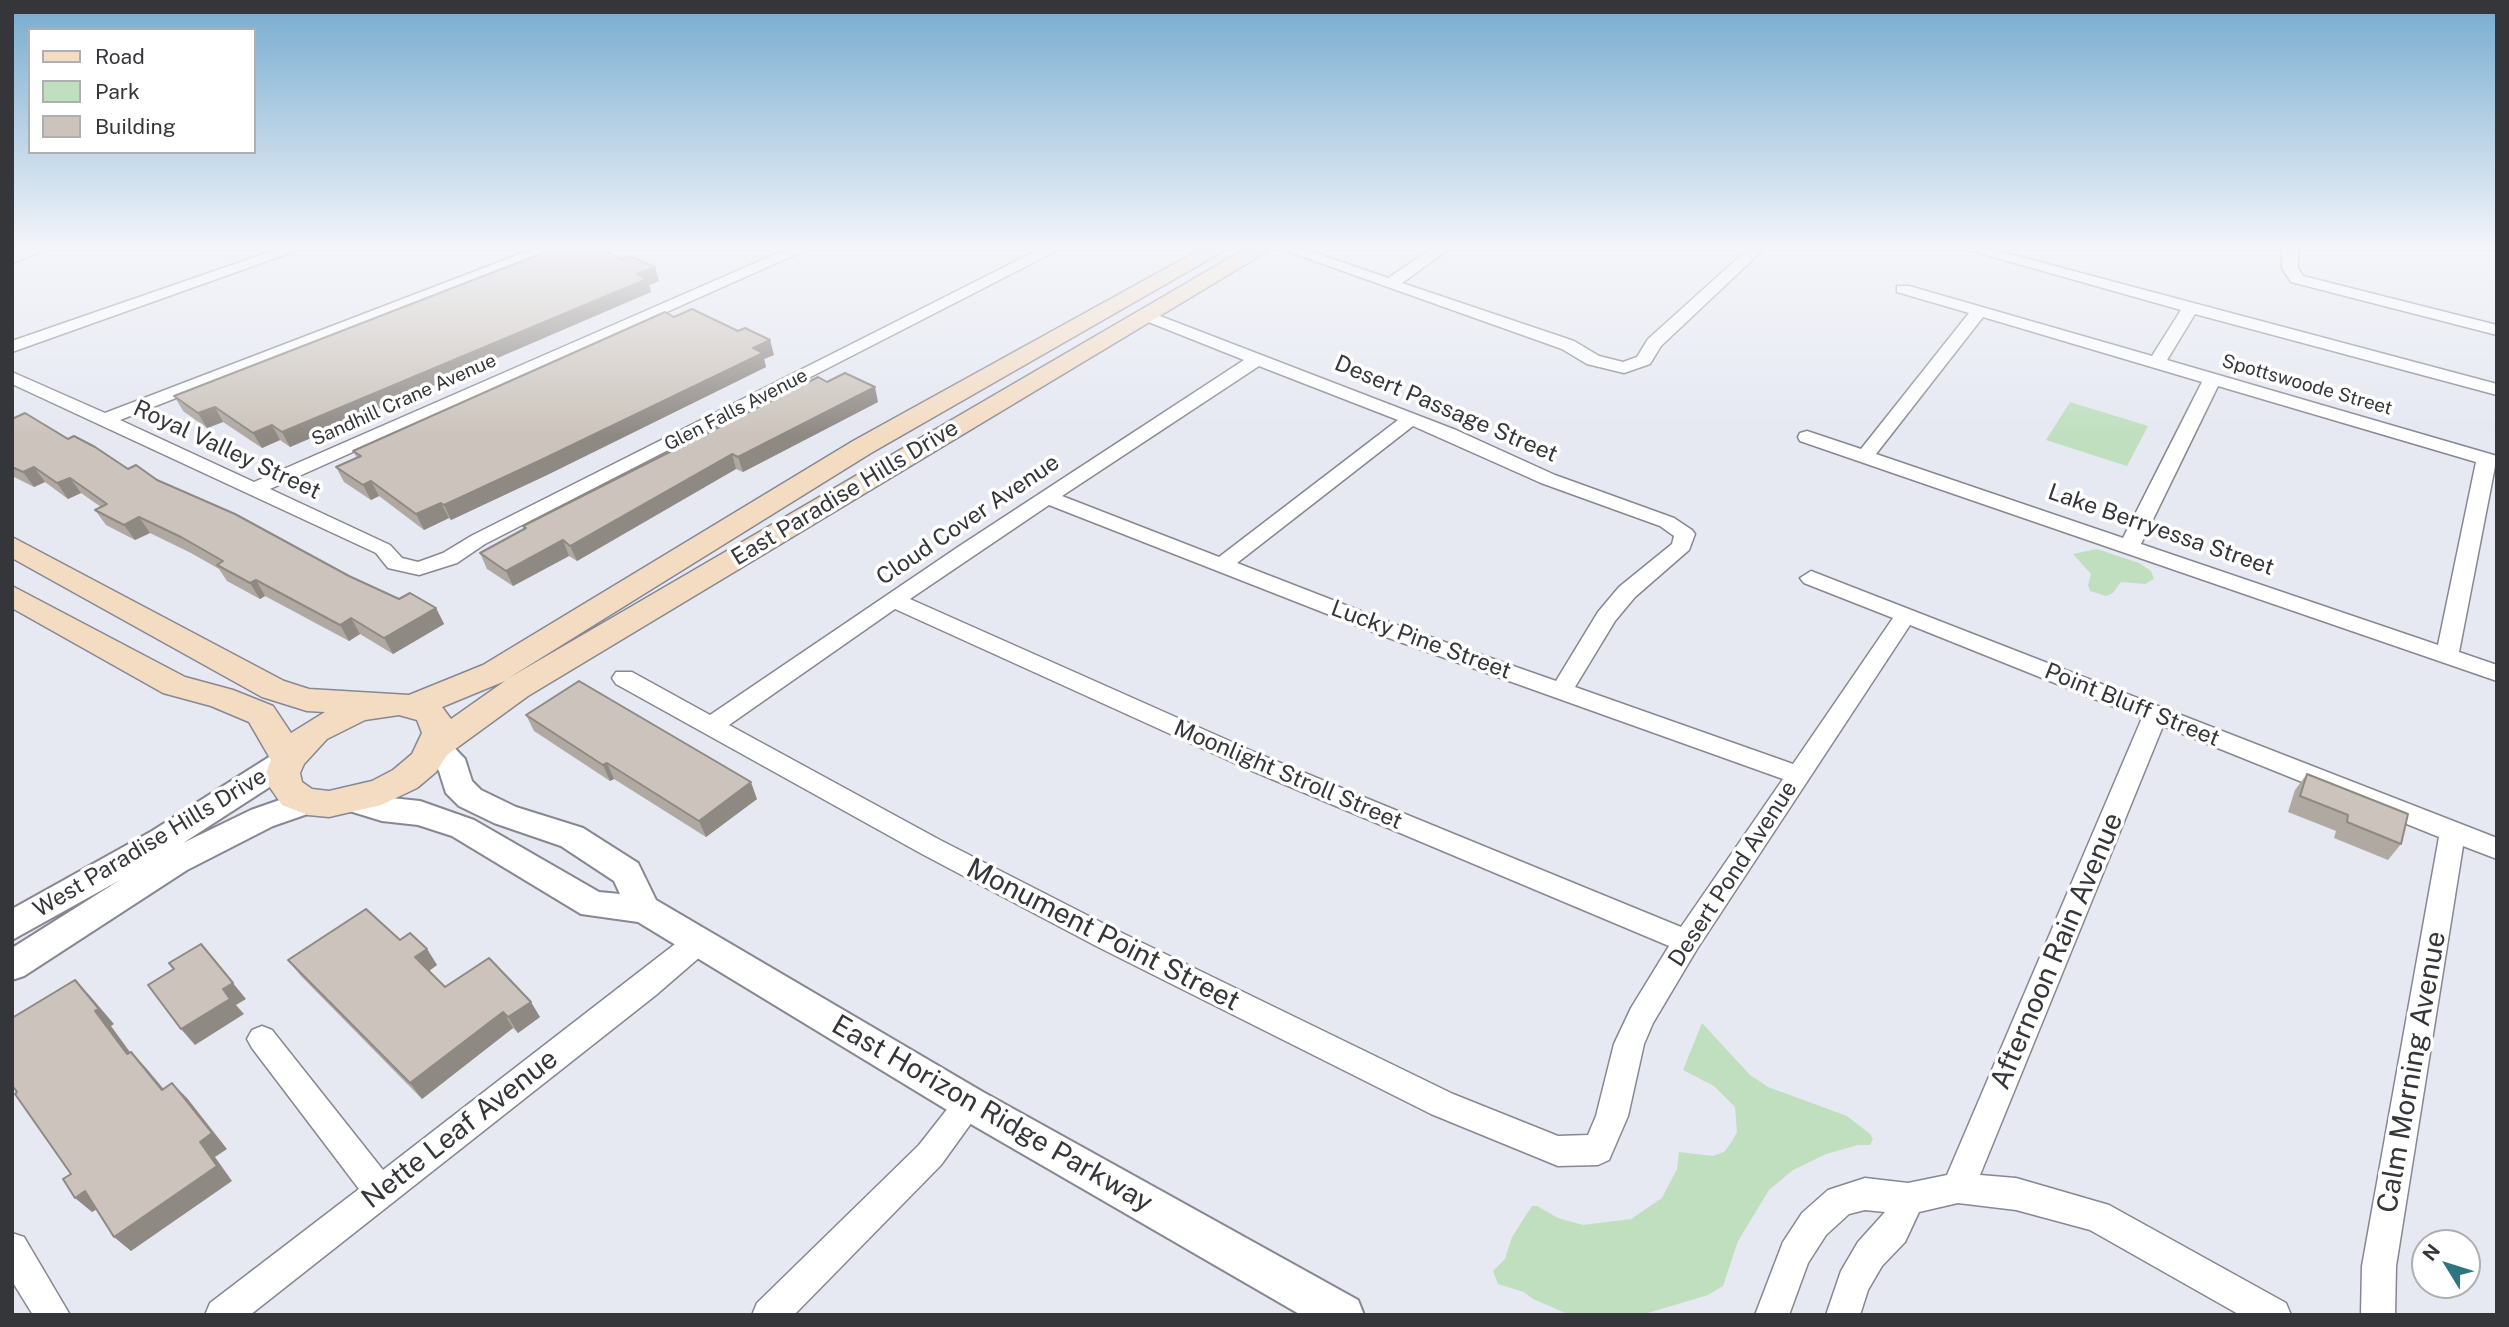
<!DOCTYPE html>
<html>
<head>
<meta charset="utf-8">
<style>
  body { margin:0 }
  #map { position:relative; width:2509px; height:1327px; overflow:hidden; background:#e6e8f2; font-family:"Public Sans",sans-serif }
  canvas { display:block }
  .frame { position:absolute; inset:0; border:14px solid #35363a; pointer-events:none }
  .legend { position:absolute; left:28px; top:28px; width:228px; height:126px; box-sizing:border-box; background:#fff; border:2px solid #aeafb0; margin:0; padding:9px 12px; list-style:none; font-size:21px; color:#35363a }
  .legend li { display:flex; align-items:center; gap:14px; height:35px }
  .legend b { width:35px; border:2px solid #aeafb0 }
  .north { position:absolute; left:2411px; top:1229px; width:70px; height:70px; box-sizing:border-box; background:#fff; border:2px solid #aeafb0; border-radius:50%; rotate:308deg; font-size:19px; font-weight:700; line-height:28px; text-align:center; color:#35363a }
  .north::after { content:''; display:block; margin:auto; width:24px; height:32px; background:#2e767f; clip-path:polygon(50% 0,100% 100%,50% 72%,0 100%) }
</style>
</head>
<body>
<div id="map">
<canvas width="2509" height="1327"></canvas>
<div class="frame"></div>
<ul class="legend">
<li><b style="height:9px;background:#f4dcc3"></b>Road</li>
<li><b style="height:19px;background:#bfdfbf"></b>Park</li>
<li><b style="height:19px;background:#ccc4bc"></b>Building</li>
</ul>
<div class="north">N</div>
</div>
<script>
const ctx = document.querySelector('canvas').getContext('2d');
ctx.lineJoin = 'round';
function fillPath(path, color) { ctx.fillStyle = color; ctx.fill(path, 'evenodd'); }
const shape = rows => new Path2D(rows.map(r => 'M' + r).join(''));
function strokePath(path, color, width, dash) { ctx.strokeStyle = color; ctx.lineWidth = width; ctx.lineCap = dash ? 'butt' : 'round'; ctx.setLineDash(dash || []); ctx.stroke(path); }
function write(font, color, halo, rows, align = 'center') {
  ctx.font = font + ' "Public Sans",sans-serif'; ctx.lineWidth = 7; ctx.setLineDash([]); ctx.textBaseline = 'middle'; ctx.strokeStyle = halo; ctx.fillStyle = color; for (const [text, x, y, turn = 0] of rows) {
    ctx.save(); ctx.translate(x, y); ctx.rotate((+turn || 0) * Math.PI / 180); ctx.textAlign = isNaN(turn) ? turn : align; if (halo) ctx.strokeText(text, 0, 0); ctx.fillText(text, 0, 0); ctx.restore();
  }
}
fillPath(shape([
  [2070,402,2148,426,2127,466,2046,440],
  [2097,549,2139,563,2151,571,2154,579,2145,584,2121,582,2113,593,2106,596,2090,591,2088,585,2091,574,2073,554],
  [1702,1023,1750,1075,1768,1087,1847,1116,1870,1134,1873,1139,1870,1145,1858,1145,1826,1154,1793,1170,1769,1190,1738,1241,1723,1286,1708,1295,1641,1315,1570,1315,1533,1299,1524,1292,1498,1284,1493,1271,1505,1259,1512,1237,1532,1206,1537,1206,1558,1218,1583,1225,1631,1219,1662,1198,1677,1169,1679,1152,1713,1156,1724,1152,1731,1143,1737,1132,1735,1107,1714,1086,1683,1070]
]), '#bfdfbf');
const minor = shape([
  [23,249,47,249,12,263,12,253,23,249],
  [278,249,301,249,12,352,12,341,278,249],
  [533,249,555,249,120,420,254,482,787,249,808,249,270,489,390,545,402,558,418,562,443,553,471,536,1040,249,1060,249,485,544,457,563,419,575,388,568,376,553,12,384,12,372,105,413,533,249],
  [1281,249,1304,249,1388,278,1431,249,1449,249,1402,283,1574,341,1599,356,1623,362,1637,357,1648,339,1748,249,1764,249,1661,346,1650,364,1624,373,1587,364,1562,349,1281,249],
  [1965,249,1991,249,2497,384,2497,395,2195,314,2167,360,2497,456,2459,652,2497,665,2497,681,1800,441,1798,437,1800,433,1807,431,1861,449,1969,313,1897,292,1897,286,1909,286,2152,356,2181,310,1965,249],
  [1983,317,2202,382,2123,538,1876,454,1983,317],
  [2218,386,2476,462,2438,645,2141,544,2218,386],
  [2282,249,2298,249,2298,268,2303,276,2497,325,2497,335,2291,282,2282,268,2282,249],
  [1147,311,1456,430,1555,475,1674,518,1692,530,1695,534,1689,550,1635,597,1615,621,1575,687,1793,764,1893,618,1804,583,1800,578,1811,571,2497,838,2497,859,2463,846,2396,1266,2395,1315,2361,1315,2362,1266,2439,837,2163,726,1980,1175,2016,1178,2109,1205,2286,1303,2291,1315,2240,1315,2090,1230,2016,1210,1958,1203,1919,1212,1905,1242,1882,1266,1868,1290,1860,1315,1826,1315,1841,1271,1858,1242,1885,1212,1865,1210,1849,1214,1826,1235,1808,1263,1789,1315,1755,1315,1783,1242,1802,1213,1828,1190,1865,1178,1908,1183,1947,1175,2142,718,1910,625,1697,949,1653,1023,1644,1044,1628,1116,1609,1160,1598,1165,1558,1166,1431,1114,1098,947,922,854,616,684,612,678,616,672,632,672,710,715,958,547,1244,360,1141,319,1141,313,1147,311],
  [1259,366,1398,420,1219,557,1062,496,1259,366],
  [1413,426,1541,483,1660,526,1674,536,1672,544,1619,587,1598,612,1556,681,1402,627,1237,563,1413,426],
  [1049,505,1386,637,1783,779,1681,927,1261,755,910,599,1049,505],
  [895,609,1243,767,1669,946,1631,1008,1614,1044,1596,1116,1588,1135,1558,1136,1453,1094,1118,931,940,840,729,725,895,609],
  [698,931,708,934,712,942,708,950,656,995,250,1315,205,1315,210,1303,359,1189,252,1048,247,1039,252,1030,262,1026,272,1030,383,1170,688,934,698,931],
  [970,1090,981,1094,985,1104,941,1165,794,1315,752,1315,757,1303,919,1145,959,1094,970,1090],
  [12,1233,24,1237,70,1315,33,1315,12,1281,12,1233]
]);
const tertiary = shape([
  [435,736,446,739,465,759,472,781,481,790,516,807,583,828,638,863,656,900,983,1092,1358,1300,1364,1315,1301,1315,957,1116,638,922,581,914,452,836,418,825,382,821,343,809,338,801,343,793,354,789,382,797,420,801,474,820,599,892,620,894,614,881,561,846,494,823,459,806,446,793,439,771,420,747,424,739,435,736],
  [288,749,299,752,303,760,299,768,183,843,251,810,308,790,319,794,324,802,319,810,273,826,187,870,24,976,12,980,12,948,120,880,12,940,12,909,152,831,277,752,288,749]
]);
const secondary = shape([
  [1201,249,1227,249,871,453,507,679,1245,249,1271,249,528,696,447,755,436,772,417,788,381,805,329,817,308,815,282,805,269,786,266,773,271,760,249,722,211,706,163,693,12,608,12,586,185,677,233,690,273,706,291,733,325,712,307,711,262,697,12,558,12,537,284,681,309,689,409,695,483,665,853,441,1201,249],
  [505,681,451,719,442,707,505,681],
  [399,715,417,720,422,733,412,754,393,770,372,781,329,791,312,789,302,782,300,773,304,764,327,739,365,720,399,715]
]);
strokePath(minor, '#868791', 3);
strokePath(tertiary, '#868791', 4);
strokePath(secondary, '#868791', 3);
fillPath(minor, '#fff');
fillPath(tertiary, '#fff');
fillPath(secondary, '#f4dcc3');
fillPath(shape([
  [621,259,655,267,659,281,649,285,651,292,290,447,280,440,262,448,223,422,207,428,183,411,174,396],
  [674,317,774,355,764,359,766,367,547,475,451,520,449,518,424,530,379,496,371,500,344,482,336,467,357,458,353,451],
  [878,402,743,472,736,469,577,561,569,556,513,586,487,569,480,553,524,530,523,526],
  [12,419,68,439,128,469,157,480,349,576,399,599,436,608,444,624,393,654,360,634,349,641,265,596,260,599,227,581,219,569,191,553,150,533,135,540,106,525,95,510,101,507,81,493,68,499,45,482,34,487,12,476],
  [526,715,757,799,706,837,614,779,610,781,534,731],
  [2307,774,2401,844,2388,860,2334,838,2336,831,2288,812,2295,790],
  [400,940,427,949,437,965,429,971,445,987,540,1017,518,1033,513,1028,422,1099,301,976,288,960]
]), '#afa9a2');
fillPath(shape([
  [655,267,659,281,649,285,651,292,290,447,282,432],
  [770,340,774,355,764,359,766,367,547,475,451,520,444,505],
  [875,387,878,402,743,472,738,457],
  [215,407,223,422,207,428,198,413],
  [272,425,280,440,262,448,253,433],
  [732,454,736,469,577,561,570,546],
  [34,467,45,482,34,487,23,472],
  [70,478,81,493,68,499,57,483],
  [371,481,379,496,371,500,363,485],
  [441,503,449,518,424,530,416,514],
  [139,517,150,533,135,540,124,525],
  [563,540,569,556,513,586,506,571],
  [256,580,265,596,260,599,250,583],
  [436,608,444,624,393,654,384,638],
  [351,618,360,634,349,641,340,625],
  [607,763,614,779,610,781,603,765],
  [751,782,757,799,706,837,699,821],
  [201,944,246,999,236,1005,244,1014,195,1045,181,1029,223,989],
  [427,949,437,965,426,973,415,957],
  [75,980,90,996,114,1024,111,1026,143,1070,127,1054,95,1011],
  [531,1002,540,1017,518,1033,508,1017],
  [503,1012,513,1028,422,1099,410,1083],
  [131,1052,146,1068,177,1105,162,1090],
  [172,1083,187,1098,227,1149,215,1157,232,1181,131,1251,114,1237],
  [85,1191,103,1206,92,1212,75,1198]
]), '#8f8984');
const building = shape([
  [553,249,601,249,621,259,629,256,655,267,637,274,647,279,282,432,272,425,253,433,215,407,198,413,174,396,553,249],
  [692,309,738,331,745,328,770,340,753,348,763,353,541,460,444,505,441,503,416,514,371,481,363,485,336,467,361,456,353,451,665,312,674,317,692,309],
  [845,373,875,387,738,457,732,454,570,546,563,540,506,571,480,553,526,528,523,526,818,377,827,382,845,373],
  [25,413,68,439,74,436,95,447,128,469,136,465,157,480,235,514,349,576,399,599,410,593,436,608,384,638,351,618,340,625,256,580,250,583,217,565,223,561,181,537,139,517,124,525,95,510,107,504,70,478,57,483,34,467,23,472,12,467,12,419,25,413],
  [579,681,751,782,699,821,607,763,603,765,526,715,579,681],
  [2307,774,2408,814,2401,844,2347,822,2348,815,2300,796,2307,774],
  [366,909,400,940,410,933,427,949,415,957,445,987,489,958,531,1002,508,1017,503,1012,410,1083,288,960,366,909],
  [201,944,233,983,223,989,230,999,181,1029,148,985,174,969,169,963,201,944],
  [75,980,99,1009,95,1011,127,1054,131,1052,162,1090,172,1083,212,1133,200,1142,217,1166,114,1237,85,1191,75,1198,63,1179,71,1174,15,1094,17,1092,12,1085,12,1018,75,980]
]);
fillPath(building, '#ccc4bc');
strokePath(building, '#8f8984', 2);
const sky = ctx.createLinearGradient(0, 0, 0, 435);
sky.addColorStop(0, '#76abcf');
sky.addColorStop(0.57, '#f4f5f9');
sky.addColorStop(1, '#f4f5f900');
ctx.fillStyle = sky;
ctx.fillRect(0, 0, 2509, 435);
write('19px', '#35363a', '#fff', [
  ["Spottswoode Street",2307,385,16],
  ["Sandhill Crane Avenue",404,400,-24],
  ["Glen Falls Avenue",736,410,-27]
]);
write('23px', '#35363a', '#fff', [
  ["Desert Passage Street",1446,409,23],
  ["Royal Valley Street",227,450,25],
  ["East Paradise Hills Drive",845,493,-31],
  ["Cloud Cover Avenue",968,520,-34],
  ["Lake Berryessa Street",2161,530,19],
  ["Lucky Pine Street",1421,640,20],
  ["Point Bluff Street",2132,705,22],
  ["Moonlight Stroll Street",1288,775,23],
  ["West Paradise Hills Drive",150,843,-31],
  ["Desert Pond Avenue",1733,874,-57]
]);
write('28px', '#35363a', '#fff', [
  ["Monument Point Street",1103,935,27],
  ["Afternoon Rain Avenue",2057,951,-67],
  ["Calm Morning Avenue",2412,1072,-80],
  ["East Horizon Ridge Parkway",992,1114,30],
  ["Nette Leaf Avenue",460,1129,-38]
]);
</script>
</body>
</html>
